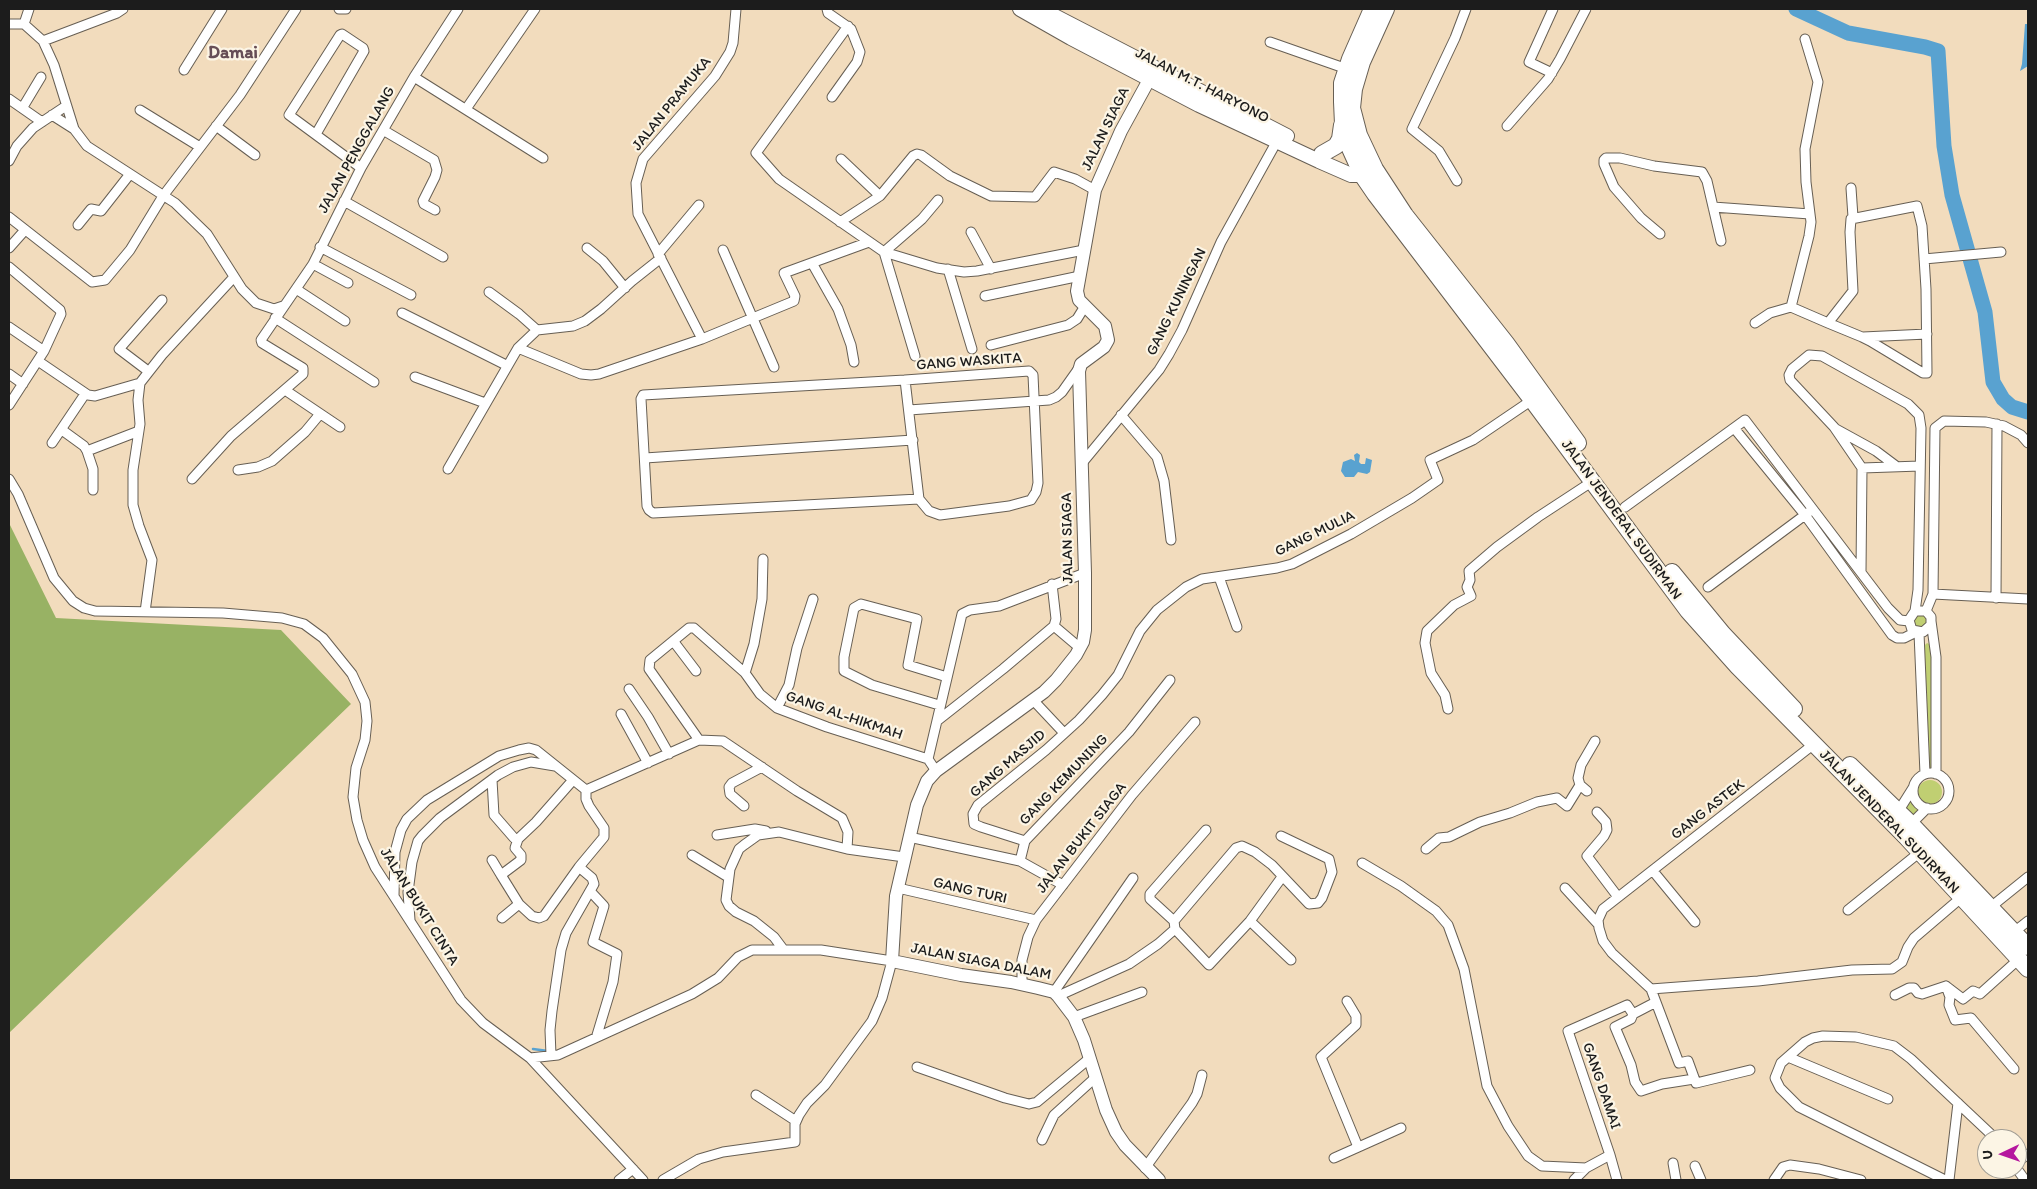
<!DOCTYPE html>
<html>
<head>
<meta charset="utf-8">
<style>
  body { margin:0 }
  #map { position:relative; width:2037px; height:1189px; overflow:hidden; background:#f2dcbd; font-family:Itim,sans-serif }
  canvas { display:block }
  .frame { position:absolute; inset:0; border:10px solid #1c1c1c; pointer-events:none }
  .north { position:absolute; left:1977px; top:1129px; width:50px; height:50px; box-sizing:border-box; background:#fcf5e5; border:1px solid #a29e95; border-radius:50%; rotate:267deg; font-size:14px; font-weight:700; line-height:20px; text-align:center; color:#1c1c1c }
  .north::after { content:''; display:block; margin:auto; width:18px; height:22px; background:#b5179e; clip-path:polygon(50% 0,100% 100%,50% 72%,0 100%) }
</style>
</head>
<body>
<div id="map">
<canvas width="2037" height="1189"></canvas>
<div class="frame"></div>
<div class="north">U</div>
</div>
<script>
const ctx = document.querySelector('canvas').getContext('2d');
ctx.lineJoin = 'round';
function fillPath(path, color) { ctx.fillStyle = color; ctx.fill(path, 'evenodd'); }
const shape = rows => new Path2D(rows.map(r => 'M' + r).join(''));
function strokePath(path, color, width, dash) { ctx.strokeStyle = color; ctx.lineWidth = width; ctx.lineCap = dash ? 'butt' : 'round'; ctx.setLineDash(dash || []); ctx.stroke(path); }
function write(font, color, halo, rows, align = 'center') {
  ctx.font = font + ' Itim,sans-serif'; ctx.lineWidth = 4.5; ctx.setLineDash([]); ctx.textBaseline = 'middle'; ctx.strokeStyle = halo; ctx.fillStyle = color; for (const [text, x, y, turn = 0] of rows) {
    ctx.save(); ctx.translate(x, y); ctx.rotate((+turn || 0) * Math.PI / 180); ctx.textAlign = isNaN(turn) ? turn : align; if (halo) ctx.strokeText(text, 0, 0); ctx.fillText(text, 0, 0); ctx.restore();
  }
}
fillPath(shape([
  [1915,614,1925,615,1928,622,1924,628,1916,628,1912,618],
  [1927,643,1931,645,1933,766,1931,770,1928,770,1923,647],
  '1918 792a12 12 0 1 1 24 0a12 12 0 1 1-24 0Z',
  [1912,797,1914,802,1922,809,1909,818,1904,813]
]), '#c0cf72');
fillPath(shape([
  [9,523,56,618,281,630,351,704,9,1033]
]), '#98b264');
fillPath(shape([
  [2025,24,2028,24,2028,66,2020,71,2022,64],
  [1357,453,1360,455,1359,462,1361,464,1365,464,1366,458,1372,460,1370,472,1367,474,1358,472,1354,477,1345,477,1341,471,1343,462,1351,459,1355,461,1354,455]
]), '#59a2d0');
strokePath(shape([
  [533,1049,548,1051]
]), '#59a2d0', 2.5);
strokePath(shape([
  [1796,9,1848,33,1925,47,1938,51,1944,146,1952,195,1985,312,1993,382,2003,399,2012,407,2028,412]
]), '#59a2d0', 15);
const street = shape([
  [339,9,346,9],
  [827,9,828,13,851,29,860,52,857,62,832,97],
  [9,24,24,24,43,41,54,65,74,129,87,146,175,203,207,234,242,289,256,303,274,309,283,306],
  [24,24,29,9],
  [848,26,756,153,779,179,884,252,937,268,964,272,977,271,1084,250],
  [43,41,117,13,123,9],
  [1270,42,1347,69],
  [184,70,222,9],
  [1552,73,1529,62,1553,9],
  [414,77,543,158],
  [9,99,42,122],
  [23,107,41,77],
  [466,109,535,9],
  [140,110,200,147],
  [52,115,74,129],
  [216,126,255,155],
  [1507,126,1548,79,1560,59,1586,9],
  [383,130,434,160,437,170,435,177,423,201,424,204,435,210],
  [316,134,364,51,363,48,342,34,340,35,289,115,361,168],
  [841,159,880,196],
  [9,161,17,146,33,128,66,106],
  [1457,181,1439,151,1412,129,1455,38,1466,9],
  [1851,188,1853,217],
  [344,201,443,257],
  [1713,207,1810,214],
  [9,217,92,282,105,280,130,250,163,196,240,95,296,9],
  [840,222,880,196,913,156,917,154,921,155,950,176,991,196,1035,197,1054,172,1075,179,1095,190],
  [78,225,91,209,101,211,130,174],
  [971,232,991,269],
  [1660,234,1641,218,1614,187,1604,164,1604,160,1606,158,1620,158,1654,166,1702,172,1707,181,1721,241],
  [320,247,411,295],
  [9,248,25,230],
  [587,248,603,261,625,288],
  [723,250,774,367],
  [658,254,699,205],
  [1924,259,2001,252],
  [812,263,838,309,851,345,854,362],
  [313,264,348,283],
  [9,267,60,310,61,314,44,351,9,405],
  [948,269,972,349],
  [296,289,345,321],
  [489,292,519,314,537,330],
  [985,296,1080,276],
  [1791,307,1828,323,1862,337,1870,341,1923,373,1927,373,1926,289,1922,226,1917,206,1851,219,1850,232,1853,291,1828,323],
  [402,313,506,365],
  [275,318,374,382],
  [1755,323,1770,313,1791,307,1809,236,1811,222,1806,182,1805,149,1818,82,1805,39],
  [9,327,44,351],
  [1863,337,1927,334],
  [702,339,794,301,795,296,784,273,869,242],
  [991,345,1068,325,1077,319,1085,306],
  [518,348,581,374,591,375,599,374,702,339,638,214,636,183,643,159,715,76,730,52,733,43,736,9],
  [915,356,884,252,922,219,938,200],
  [38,361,88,395,95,396,140,383],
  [148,371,119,349,162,300],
  [9,374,23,384],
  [415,377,485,403],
  [905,380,919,499,929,511,940,515,1009,506,1031,500,1036,492,1038,483,1033,375,1029,371,905,380,643,395,641,399,647,506,649,510,653,513,919,499],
  [285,390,340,427],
  [909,410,1049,400,1056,397,1062,392,1079,368],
  [1121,415,1157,457,1164,481,1171,540],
  [1734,428,1805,515,1892,635,1897,638,1904,638,1916,632],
  [1836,429,1876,451,1896,466],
  [62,430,84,446,87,451,93,469,93,490],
  [52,443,85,394],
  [87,451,139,431],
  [645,458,913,440],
  [1083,462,1159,370,1169,354,1182,330,1221,242,1277,141],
  [1862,468,1834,427,1790,380,1789,375,1792,369,1809,355,1822,356,1908,404,1919,415,1921,428,1918,590,1915,611,1909,620,1912,630,1923,632,1931,625,1931,617,1926,611,1915,611],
  [448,469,518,348,537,330,573,326,585,321,601,309,632,281,661,258],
  [238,470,258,467,272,461,305,432,320,414],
  [9,479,18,494,54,578,73,601,84,608,95,611,223,613,282,618,304,624,323,638,352,674,365,702,367,721,365,740,356,768,353,797,357,820,363,840,375,867,461,1000,483,1023,530,1058,558,1055,692,994,718,978,738,957,752,950,821,950,892,961,882,998,872,1021,825,1085,807,1103,799,1115,795,1124,795,1142,723,1152,699,1159,663,1180],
  [192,479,231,436,303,374,303,368,262,343,261,340,313,264,361,168,414,77,458,9],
  [1625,507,1745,420,1888,608,1900,620,1909,621],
  [1861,572,1862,468,1920,466],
  [1219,577,1237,627],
  [1708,587,1809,512],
  [1933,594,2028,599],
  [1996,598,1997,424],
  [1926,611,1933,594,1935,428,1944,421,1986,422,2004,426,2021,435,2028,443],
  [145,612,152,560,139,526,133,505,133,470,140,424,138,400,140,383,162,355,234,277],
  [1931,621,1936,657,1936,774],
  [1054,626,1080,648],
  [1919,633,1925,774],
  [674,642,696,671],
  [745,673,754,644,762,599,763,559],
  [629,689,648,717,669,754],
  [1033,700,1064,733],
  [939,705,872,685,844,671,844,657,854,608,861,604,917,619,908,665,947,677],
  [777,708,789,685,797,648,813,599],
  [1448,709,1445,695,1431,673,1425,643,1427,631,1454,605,1471,596,1467,587,1470,580,1469,571,1497,547,1538,517,1593,481],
  [621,714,648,763],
  [937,721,1003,669,1054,626,1056,619,1052,584],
  [1814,744,1603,909,1598,920,1599,928,1603,941,1612,953,1651,989,1758,981,1852,970,1892,969,1902,962,1908,947,1914,938,1962,897],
  [936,771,928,759,962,614,970,610,999,606,1085,573],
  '1913 791a18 18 0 1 1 36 0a18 18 0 1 1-36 0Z',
  [492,780,494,815,514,838,518,839,536,822,573,780],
  [1587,791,1580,785,1578,778,1581,765,1595,741],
  [744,806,730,794,729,787,732,783,762,767],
  [1597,812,1606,822,1607,830,1604,836,1587,856,1618,897],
  [1896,815,1913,788],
  [1910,825,1927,808],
  [717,835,755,829,766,831],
  [909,837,1020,861,1063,885],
  [518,839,515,848,521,855,521,860,501,875,519,904,532,916,539,918,544,916,579,867,604,837,604,828,589,806,586,799,586,790,699,740],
  [1025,841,981,827,974,824,973,814,978,805,1046,750,1079,720,1102,695,1118,675,1140,631,1157,610,1186,587,1202,579,1277,568,1292,564,1351,534,1412,498,1438,480,1430,460,1473,440,1532,400],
  [847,849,848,832,842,818,797,791,723,741,699,740,649,669,650,660,689,628,694,628,745,673,760,694,777,708,827,727,928,759],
  [1426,849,1439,838,1449,837,1480,822,1510,813,1537,802,1557,798,1567,806,1580,785],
  [692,855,728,877],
  [492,860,501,875],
  [1020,861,1025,841,1129,732,1170,680],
  [1362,863,1401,886,1436,911,1448,925,1464,969,1487,1086,1508,1126,1528,1156,1542,1166,1586,1168,1610,1155],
  [579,867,592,878,594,884,590,891,604,906,593,942,617,954,613,982,597,1035],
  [1653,871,1695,922],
  [898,888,1036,920],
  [1565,888,1598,924],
  [394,896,395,852,401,830,407,819,427,800,499,756,519,750,529,748,536,750,586,790],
  [1992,909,1997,902,2028,877],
  [1848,910,1920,852],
  [502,918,519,904],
  [410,920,408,892,412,862,418,841,422,836,440,818,498,775,513,767,531,762,555,766],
  [1174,921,1150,899,1150,894,1206,830],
  [1250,921,1291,960],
  [1175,929,1209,965,1250,921,1282,877],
  [2014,932,2028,921],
  [783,949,774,937,754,921,736,912,729,906,726,900,730,869,739,849,744,845,758,835,779,832,847,849,904,857],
  [1022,985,1022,960,1028,937,1036,920,1132,795,1195,722],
  [1651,989,1679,1063,1688,1061,1696,1083,1750,1070],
  [1054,992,1133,878],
  [1895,995,1909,988,1914,988,1918,993,1922,994,1946,986],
  [1058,996,1129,964,1158,944,1175,929,1174,921,1236,848,1242,846,1255,852,1272,865,1309,904,1318,903,1322,898,1332,872,1329,859,1281,836],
  [1347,1001,1356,1016,1356,1025,1321,1057,1358,1147],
  [1633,1014,1631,1019,1615,1027,1631,1065,1635,1082,1641,1091,1662,1084,1694,1079],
  [1074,1017,1142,992],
  [551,1055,550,1030,552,1011,561,950,566,933,590,891],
  [1788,1057,1888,1099],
  [530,1058,643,1180],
  [917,1067,1005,1098,1029,1104,1037,1102,1090,1058],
  [2014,1069,1971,1018,1955,1020,1949,1005,1950,997,1946,986,1963,999,1973,991,1980,994,2019,959],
  [756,1095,796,1121],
  [1042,1140,1054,1115,1096,1077],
  [1334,1158,1401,1128],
  [2017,1162,2028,1154],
  [1673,1163,1676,1180],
  [1695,1166,1701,1180],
  [1145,1168,1192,1103,1197,1094,1202,1075],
  [2017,1169,2025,1180],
  [619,1180,633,1169],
  [1574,1180,1586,1168],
  [1617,1180,1610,1155,1568,1031,1627,1005,1633,1014,1656,1002],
  [1774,1180,1783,1167,1790,1165,1819,1169,1861,1180],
  [1945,1180,1799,1107,1780,1088,1775,1078,1781,1063,1805,1042,1813,1038,1823,1036,1856,1037,1894,1046,1911,1059,1996,1139],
  [1949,1180,1958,1103]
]);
const secondary = shape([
  [1150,78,1121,131,1095,190,1077,291,1079,300,1105,326,1108,340,1104,347,1081,364,1079,371,1085,573,1085,630,1083,642,1076,655,1056,680,1044,692,936,771,927,781,917,805,896,896,892,961,961,975,1011,982,1038,988,1054,992,1058,996,1074,1017,1084,1040,1106,1110,1116,1132,1125,1145,1159,1180]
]);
const primary = shape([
  [1020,9,1071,38,1199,105,1319,161,1351,175,1362,175,1371,171],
  [1041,9,1287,136]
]);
const highway = shape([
  [1372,9,1350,59,1342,83,1342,102,1343,124,1348,144,1362,175,1375,194,1532,400,1688,611,1738,667,1906,837,2028,969],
  [1386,9,1362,62,1354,89,1352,108,1359,135,1375,169,1405,215,1506,343,1578,443],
  [1322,154,1336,146,1340,139,1342,125],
  [1672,572,1723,634,1794,709],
  [1850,765,1911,824,2028,947]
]);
strokePath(street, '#675f54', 11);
strokePath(secondary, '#675f54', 14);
strokePath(primary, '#675f54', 16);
strokePath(highway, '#675f54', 18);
strokePath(street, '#fff', 9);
strokePath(secondary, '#fff', 12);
strokePath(primary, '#fff', 14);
strokePath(highway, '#fff', 16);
write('15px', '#1c1c1c', '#fcf5e5', [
  ["JALAN M.T. HARYONO",1202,86,27],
  ["JALAN PRAMUKA",672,104,-51],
  ["JALAN SIAGA",1106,129,-64],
  ["JALAN PENGGALANG",357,150,-61],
  ["GANG KUNINGAN",1177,302,-64],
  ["GANG WASKITA",969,362,-4],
  ["JALAN JENDERAL SUDIRMAN",1621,520,54],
  ["GANG MULIA",1315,534,-26],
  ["JALAN SIAGA",1068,538,-91],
  ["GANG AL-HIKMAH",844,716,19],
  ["GANG MASJID",1008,764,-41],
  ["GANG KEMUNING",1064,780,-46],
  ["GANG ASTEK",1708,810,-38],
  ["JALAN JENDERAL SUDIRMAN",1889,822,46],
  ["JALAN BUKIT SIAGA",1082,838,-52],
  ["GANG TURI",970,891,13],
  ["JALAN BUKIT CINTA",419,907,58],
  ["JALAN SIAGA DALAM",981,962,11],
  ["GANG DAMAI",1601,1086,71]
]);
write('bold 18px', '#674e56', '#fcf5e5', [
  ["Damai",233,53]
]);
</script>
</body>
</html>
